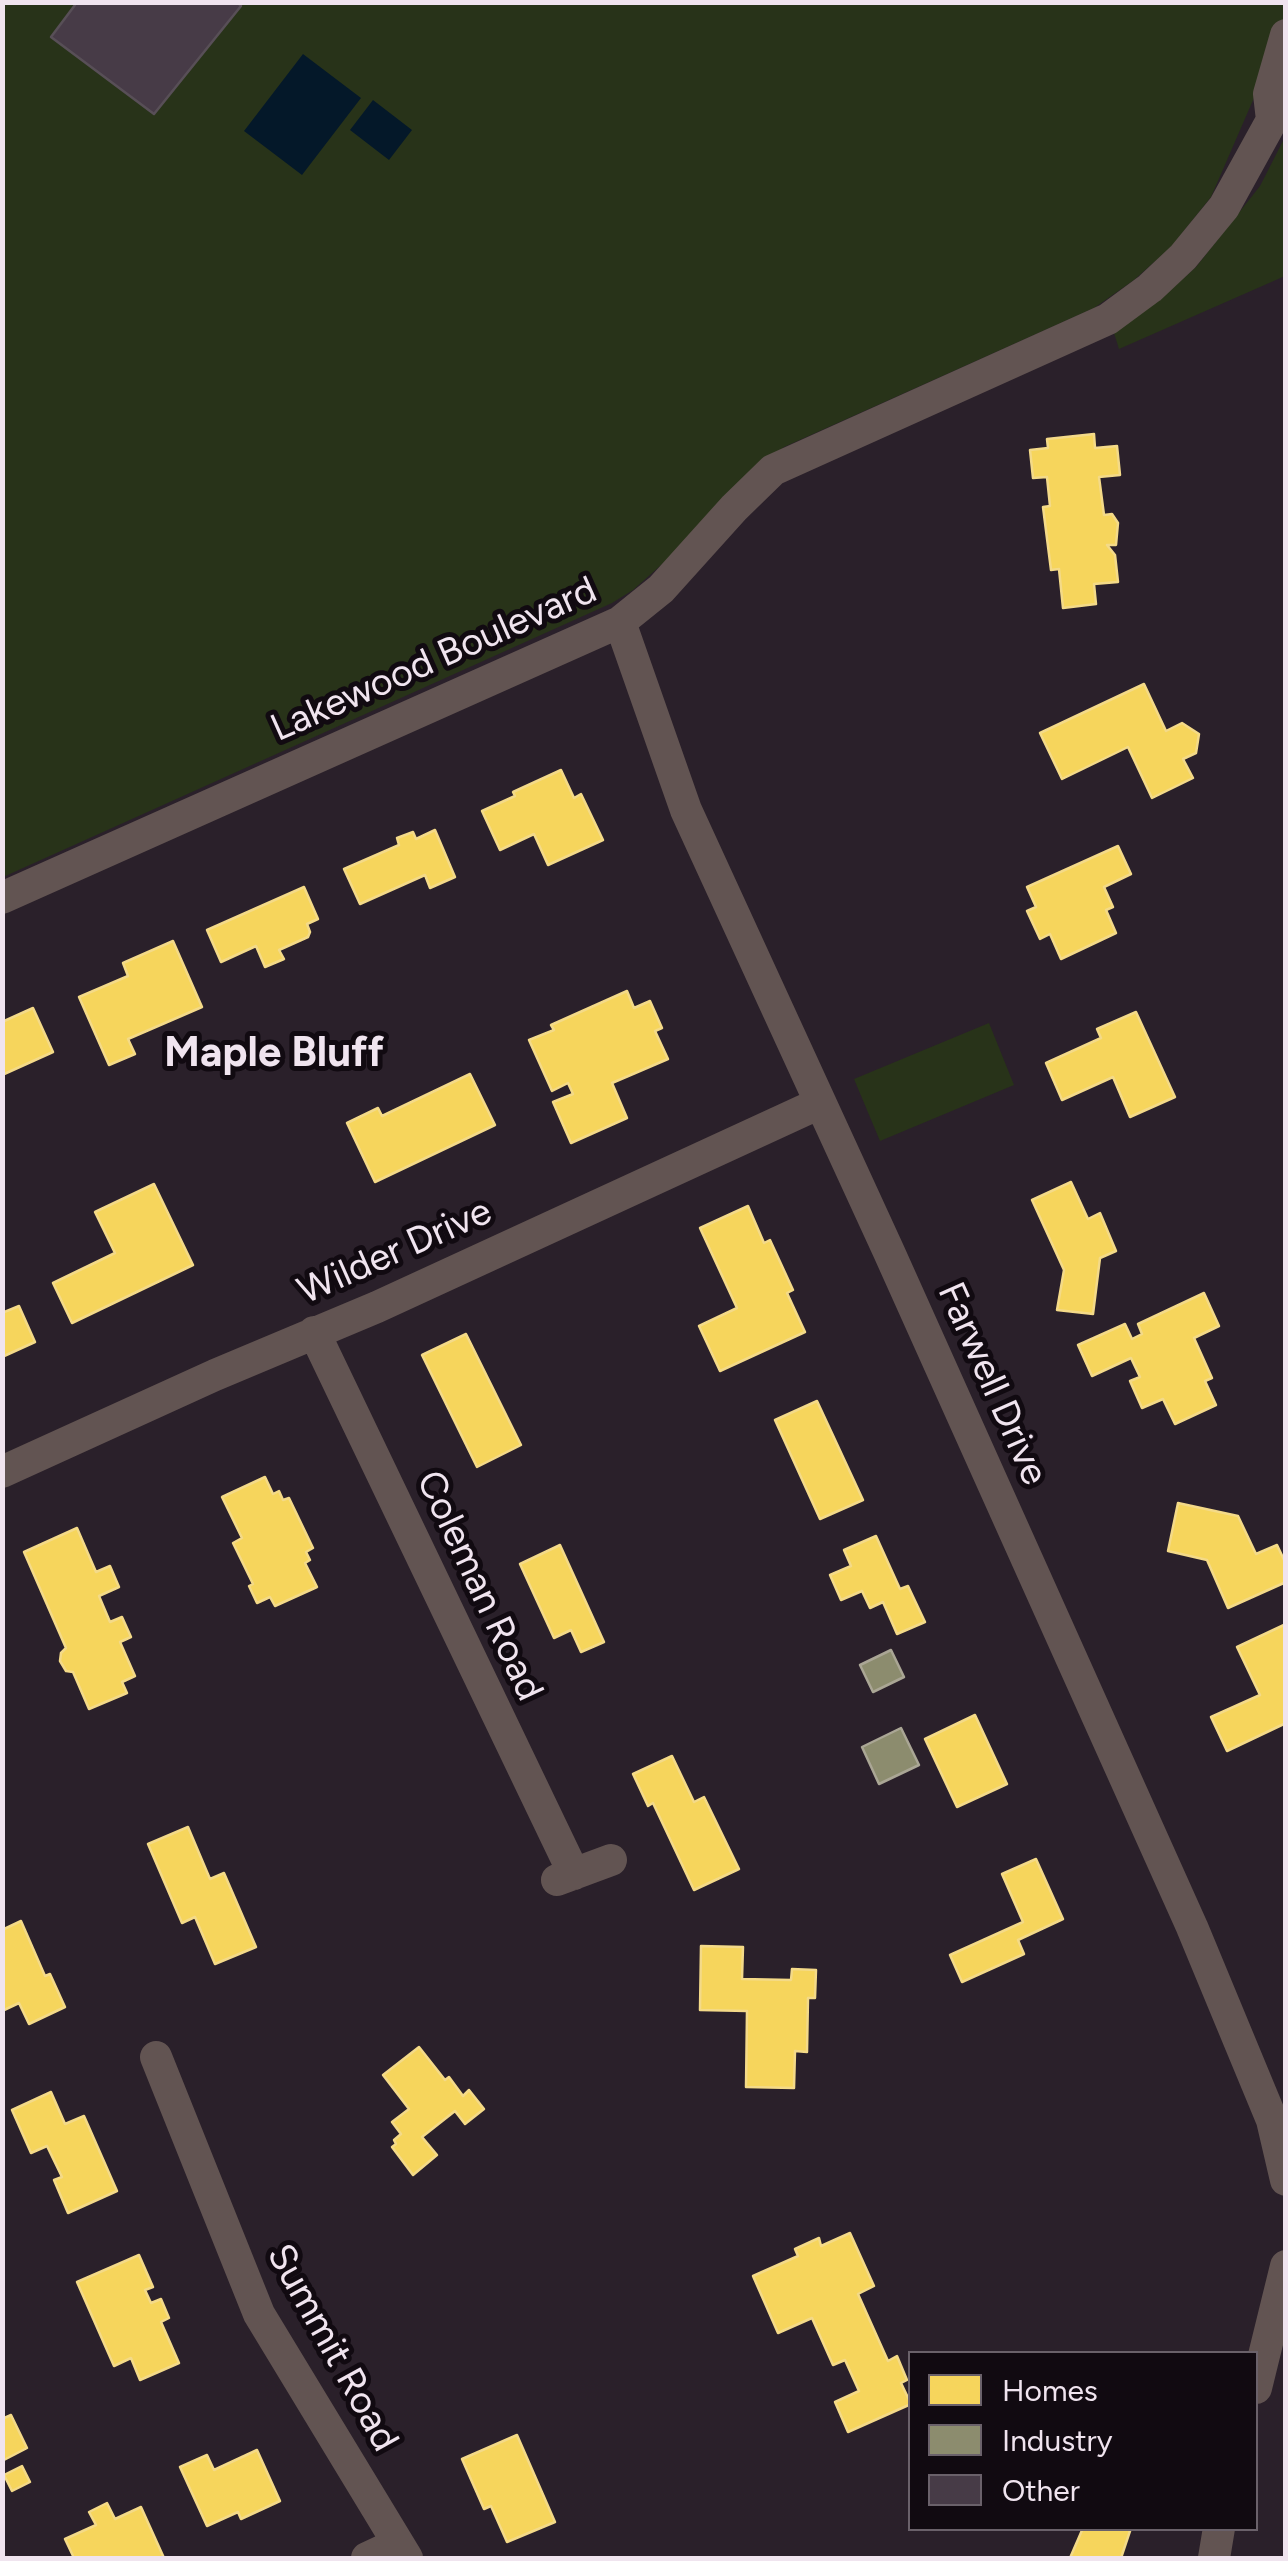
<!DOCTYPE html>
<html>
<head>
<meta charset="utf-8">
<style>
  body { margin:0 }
  #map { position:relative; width:1288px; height:2561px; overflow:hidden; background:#2a202a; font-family:Figtree,sans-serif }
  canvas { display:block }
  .frame { position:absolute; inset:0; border:5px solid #f0e4ef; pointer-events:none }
  .legend { position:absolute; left:908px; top:2351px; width:350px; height:180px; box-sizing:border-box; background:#110a11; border:2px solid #6a616a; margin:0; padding:12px 18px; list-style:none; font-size:30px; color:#f0e4ef }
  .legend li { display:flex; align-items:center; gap:20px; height:50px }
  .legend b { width:50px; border:2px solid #6a616a }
</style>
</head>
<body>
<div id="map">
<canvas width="1288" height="2561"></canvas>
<div class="frame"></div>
<ul class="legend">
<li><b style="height:28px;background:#f6d55c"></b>Homes</li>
<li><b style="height:28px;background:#8c8c6e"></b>Industry</li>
<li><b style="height:28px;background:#473b47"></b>Other</li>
</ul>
</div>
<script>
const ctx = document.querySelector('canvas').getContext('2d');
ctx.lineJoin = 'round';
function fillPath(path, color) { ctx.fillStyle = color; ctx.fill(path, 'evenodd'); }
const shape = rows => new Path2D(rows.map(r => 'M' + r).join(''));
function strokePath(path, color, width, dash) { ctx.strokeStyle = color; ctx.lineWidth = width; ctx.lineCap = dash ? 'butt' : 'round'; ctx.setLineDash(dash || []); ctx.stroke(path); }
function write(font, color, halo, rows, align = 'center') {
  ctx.font = font + ' Figtree,sans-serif'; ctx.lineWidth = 10; ctx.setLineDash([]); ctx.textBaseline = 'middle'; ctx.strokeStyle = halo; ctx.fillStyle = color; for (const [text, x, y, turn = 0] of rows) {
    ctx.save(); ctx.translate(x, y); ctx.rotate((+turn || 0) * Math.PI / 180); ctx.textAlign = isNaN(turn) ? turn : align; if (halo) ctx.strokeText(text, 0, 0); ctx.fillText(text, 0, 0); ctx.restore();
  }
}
fillPath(shape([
  [1285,2,1286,24,1211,197,1171,247,1134,280,1094,308,784,447,733,488,679,549,633,590,612,603,3,877,2,3],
  [1285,137,1285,276,1119,349,1114,333,1159,300,1196,267,1260,186],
  [989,1023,1014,1085,880,1141,854,1079]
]), '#283319');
fillPath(shape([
  [303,54,361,98,302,175,244,131],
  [373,100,412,130,389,160,350,130]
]), '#041829');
const homes = shape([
  [1094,434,1095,448,1117,446,1120,475,1099,477,1104,515,1112,514,1118,523,1116,545,1107,545,1115,555,1118,582,1094,584,1096,604,1063,608,1059,569,1051,570,1043,507,1050,506,1047,477,1033,478,1030,450,1048,448,1047,439,1094,434],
  [1144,684,1166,731,1182,723,1199,734,1196,753,1183,759,1193,778,1152,798,1128,747,1062,779,1040,733,1144,684],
  [561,770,574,798,581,794,603,840,548,865,534,834,500,850,482,811,515,796,513,792,561,770],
  [435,830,455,877,430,888,425,875,360,904,344,869,399,845,397,838,413,832,416,839,435,830],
  [1118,846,1131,874,1104,887,1113,907,1106,910,1116,933,1061,959,1050,934,1040,939,1027,911,1036,907,1027,887,1118,846],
  [304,887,318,919,307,924,310,932,308,937,279,950,284,959,265,967,256,946,221,962,207,930,304,887],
  [173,941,202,1007,128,1039,135,1054,109,1065,79,997,128,976,123,963,173,941],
  [627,991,634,1008,650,1001,662,1028,655,1031,668,1059,612,1083,627,1118,571,1143,553,1102,573,1094,568,1083,552,1091,529,1040,554,1030,551,1025,627,991],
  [33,1008,53,1052,2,1075,2,1022,33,1008],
  [1136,1012,1175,1097,1130,1117,1113,1077,1062,1100,1046,1063,1101,1038,1097,1029,1136,1012],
  [470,1074,495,1125,375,1182,347,1123,378,1108,382,1116,470,1074],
  [1071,1182,1088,1219,1100,1213,1116,1251,1100,1258,1093,1314,1057,1310,1064,1270,1032,1200,1071,1182],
  [154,1184,193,1265,72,1323,53,1283,115,1253,95,1212,154,1184],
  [748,1206,764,1243,770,1240,793,1290,787,1293,805,1332,720,1371,699,1326,737,1308,700,1228,748,1206],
  [1204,1293,1219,1326,1194,1338,1212,1378,1205,1381,1216,1405,1175,1424,1163,1399,1142,1408,1130,1381,1140,1377,1131,1358,1092,1376,1078,1345,1125,1324,1132,1339,1142,1334,1138,1324,1204,1293],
  [19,1306,35,1342,2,1357,2,1313,19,1306],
  [466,1334,521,1445,477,1467,422,1355,466,1334],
  [817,1401,863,1500,820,1519,775,1420,817,1401],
  [265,1477,273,1494,279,1491,283,1500,289,1498,313,1548,306,1552,310,1560,305,1563,317,1587,275,1606,270,1597,257,1603,249,1586,253,1584,233,1543,242,1538,222,1497,265,1477],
  [1178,1503,1238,1516,1256,1554,1277,1545,1286,1564,1286,1582,1228,1608,1207,1560,1168,1551,1178,1503],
  [77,1528,96,1572,110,1566,119,1587,99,1596,110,1622,122,1617,131,1637,120,1642,135,1676,122,1682,127,1693,89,1709,73,1672,66,1671,60,1661,61,1653,66,1648,24,1552,77,1528],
  [876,1536,900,1589,908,1586,925,1622,897,1634,883,1602,870,1608,862,1591,841,1600,830,1575,851,1566,844,1550,876,1536],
  [560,1545,604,1642,581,1652,571,1630,554,1638,520,1564,560,1545],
  [1286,1624,1286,1723,1227,1751,1211,1717,1260,1695,1237,1647,1286,1624],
  [975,1715,1007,1784,957,1807,925,1739,975,1715],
  [672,1756,694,1802,704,1797,739,1869,694,1890,653,1803,648,1806,633,1774,672,1756],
  [188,1827,210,1879,224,1873,256,1947,215,1964,195,1917,182,1923,148,1844,188,1827],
  [1036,1859,1063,1919,1018,1940,1024,1954,962,1982,950,1955,1023,1922,1002,1874,1036,1859],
  [21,1921,45,1976,50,1974,65,2007,29,2024,19,2003,2,2011,2,1930,21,1921],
  [701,1946,743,1947,742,1979,791,1980,792,1969,816,1970,815,1998,808,1998,807,2052,795,2051,794,2088,746,2087,747,2011,700,2010,701,1946],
  [419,2047,445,2080,449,2077,463,2096,469,2090,484,2109,465,2124,455,2111,422,2137,437,2155,413,2175,392,2147,396,2144,394,2140,401,2134,392,2122,409,2109,383,2075,419,2047],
  [51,2092,65,2124,84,2116,117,2191,68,2213,54,2180,62,2177,47,2146,31,2153,12,2110,51,2092],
  [850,2233,874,2286,858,2294,888,2361,897,2356,907,2380,901,2383,911,2404,848,2432,835,2402,859,2391,845,2360,833,2365,812,2318,778,2333,753,2276,798,2256,795,2249,819,2238,821,2246,850,2233],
  [139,2255,153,2287,145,2290,151,2303,161,2299,169,2318,161,2322,179,2363,140,2380,131,2358,114,2366,77,2282,139,2255],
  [11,2415,27,2448,2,2461,2,2419,11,2415],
  [517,2435,555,2522,507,2542,491,2506,484,2509,462,2459,517,2435],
  [257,2450,280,2501,241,2519,238,2512,207,2526,180,2467,207,2455,214,2470,257,2450],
  [22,2466,30,2482,12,2491,4,2475,22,2466],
  [107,2503,115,2519,141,2507,164,2558,74,2558,65,2539,96,2525,89,2512,107,2503],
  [1083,2528,1131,2528,1121,2558,1070,2558,1083,2528]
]);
fillPath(homes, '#f6d55c');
strokePath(homes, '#f4da88', 2.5);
const industry = shape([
  [891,1650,904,1677,873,1692,860,1665,891,1650],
  [901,1728,919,1765,879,1784,862,1747,901,1728]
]);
fillPath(industry, '#8c8c6e');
strokePath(industry, '#aaa695', 2.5);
const building = shape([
  [72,2,237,2,241,6,154,114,51,37,75,5,72,2]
]);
fillPath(building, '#473b47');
strokePath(building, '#584f57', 2.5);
strokePath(shape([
  [1272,120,1269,94,1286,35],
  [620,622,686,810,889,1252,1192,1927,1272,2120,1286,2180],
  [2,898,620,622,661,589,734,508,773,470,1108,319,1150,288,1183,257,1224,207,1272,120,1286,107],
  [314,1332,574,1874],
  [2,1472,215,1375,377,1307,820,1103],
  [557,1880,611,1860],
  [156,2057,259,2314,407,2558],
  [1256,2388,1286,2266],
  [367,2558,397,2544],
  [1214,2558,1219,2528]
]), '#625452', 32);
write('38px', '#f0e4ef', '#110a11', [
  ["Lakewood Boulevard",434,660,-24],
  ["Wilder Drive",395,1252,-24],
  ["Farwell Drive",992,1384,66],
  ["Coleman Road",479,1586,65],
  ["Summit Road",332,2348,61]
]);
write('bold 42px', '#f0e4ef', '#110a11', [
  ["Maple Bluff",274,1054]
]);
</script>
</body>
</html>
